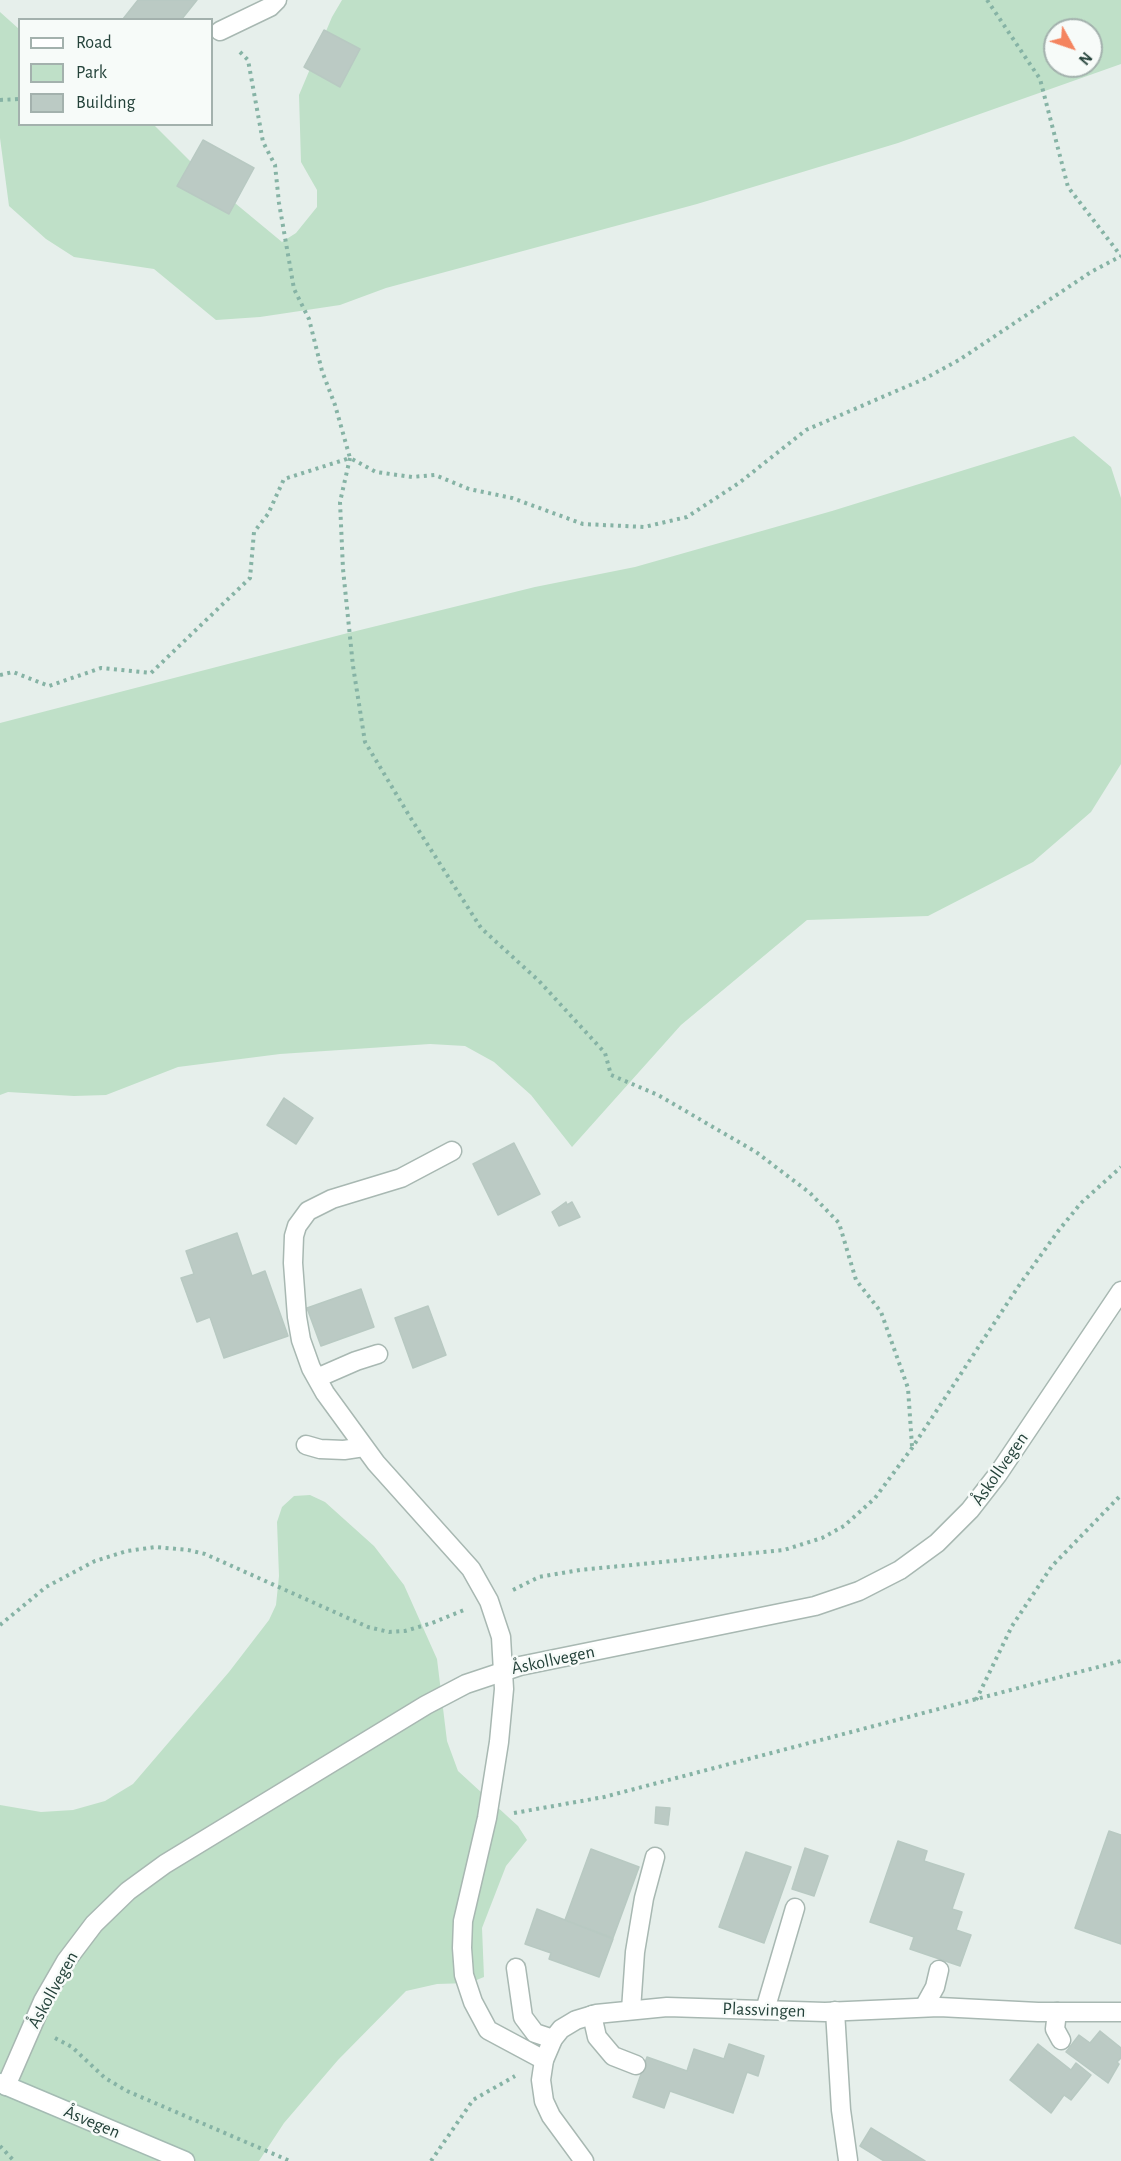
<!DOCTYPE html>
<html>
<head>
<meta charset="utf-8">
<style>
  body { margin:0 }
  #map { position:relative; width:1121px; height:2161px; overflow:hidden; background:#e6efeb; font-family:"Alegreya Sans",sans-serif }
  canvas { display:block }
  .legend { position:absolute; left:18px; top:18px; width:195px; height:108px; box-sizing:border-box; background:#f7fbf9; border:2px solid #a3b1ad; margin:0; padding:8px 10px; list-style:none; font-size:18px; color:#24423a }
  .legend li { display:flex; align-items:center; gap:12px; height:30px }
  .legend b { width:30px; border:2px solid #a3b1ad }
  .north { position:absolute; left:1043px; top:18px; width:60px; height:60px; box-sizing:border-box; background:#f7fbf9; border:2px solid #a3b1ad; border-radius:50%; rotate:130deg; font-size:16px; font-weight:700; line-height:24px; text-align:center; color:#24423a }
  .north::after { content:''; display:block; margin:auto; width:21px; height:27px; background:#f4845f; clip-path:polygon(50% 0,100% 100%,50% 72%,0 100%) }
</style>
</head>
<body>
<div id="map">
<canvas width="1121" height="2161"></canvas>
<ul class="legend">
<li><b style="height:8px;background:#fff"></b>Road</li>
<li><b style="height:16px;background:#bfe0c8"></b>Park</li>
<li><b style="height:16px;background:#bbcac4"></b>Building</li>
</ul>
<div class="north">N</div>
</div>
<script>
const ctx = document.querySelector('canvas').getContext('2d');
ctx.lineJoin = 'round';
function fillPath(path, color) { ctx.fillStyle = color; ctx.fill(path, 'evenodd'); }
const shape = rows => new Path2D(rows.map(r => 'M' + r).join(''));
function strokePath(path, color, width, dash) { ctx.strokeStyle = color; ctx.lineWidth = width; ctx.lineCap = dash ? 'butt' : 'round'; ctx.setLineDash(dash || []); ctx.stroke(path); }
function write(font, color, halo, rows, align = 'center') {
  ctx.font = font + ' "Alegreya Sans",sans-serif'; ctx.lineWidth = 5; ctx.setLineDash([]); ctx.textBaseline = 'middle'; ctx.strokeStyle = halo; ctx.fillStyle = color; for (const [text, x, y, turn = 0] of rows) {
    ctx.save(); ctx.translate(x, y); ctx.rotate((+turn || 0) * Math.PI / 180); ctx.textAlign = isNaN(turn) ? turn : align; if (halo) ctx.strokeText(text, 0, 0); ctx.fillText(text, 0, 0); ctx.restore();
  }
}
fillPath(shape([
  [342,0,1121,0,1121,64,898,143,697,204,386,288,340,305,260,317,216,320,154,269,74,257,46,239,9,206,0,138,0,12,19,29,20,124,154,125,218,189,282,242,296,233,317,207,317,190,301,162,299,95,332,17],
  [1055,30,1091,30,1091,66,1055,66],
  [1074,436,1111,467,1121,498,1121,764,1091,812,1033,862,928,916,807,920,681,1025,572,1147,531,1095,494,1062,465,1046,430,1044,280,1054,178,1067,106,1095,74,1096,8,1092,0,1095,0,723,344,634,535,587,635,567,832,511],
  [310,1495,325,1502,374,1546,404,1585,437,1659,447,1741,458,1771,518,1826,527,1840,506,1866,482,1928,484,1977,469,1983,437,1984,406,1991,338,2060,284,2123,259,2161,0,2161,0,1805,41,1812,73,1810,105,1801,133,1784,229,1672,269,1620,276,1605,279,1576,277,1522,282,1507,294,1496]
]), '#bfe0c8');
const building = shape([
  [138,0,197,0,181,20,124,20,123,19,138,0],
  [324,30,360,49,340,87,304,67,324,30],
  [203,140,254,168,229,214,177,186,203,140],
  [284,1098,313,1118,296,1144,267,1125,284,1098],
  [514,1143,540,1194,498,1215,473,1164,514,1143],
  [566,1202,567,1205,572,1202,580,1217,559,1226,552,1212,566,1202],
  [237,1233,252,1276,265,1271,288,1336,224,1358,210,1317,197,1322,181,1278,194,1274,186,1251,237,1233],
  [361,1289,374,1327,321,1346,307,1308,361,1289],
  [428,1306,446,1355,413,1368,395,1318,428,1306],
  [656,1807,670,1808,668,1825,655,1823,656,1807],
  [1109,1831,1121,1835,1121,1944,1075,1928,1109,1831],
  [898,1841,927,1851,924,1861,964,1874,952,1909,962,1912,956,1930,971,1935,960,1966,910,1949,914,1937,870,1922,898,1841],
  [805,1848,828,1856,814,1896,792,1889,805,1848],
  [591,1849,639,1867,613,1938,565,1920,591,1849],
  [746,1852,791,1867,764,1943,719,1927,746,1852],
  [537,1909,613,1939,599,1977,549,1959,551,1953,525,1944,537,1909],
  [1100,2031,1121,2048,1121,2058,1117,2062,1119,2064,1108,2083,1066,2052,1079,2035,1090,2043,1100,2031],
  [729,2044,764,2056,758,2076,747,2072,733,2113,670,2091,664,2108,633,2097,647,2057,687,2071,694,2049,724,2059,729,2044],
  [1038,2044,1071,2070,1076,2063,1091,2075,1071,2100,1064,2095,1051,2113,1010,2080,1038,2044],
  [871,2128,925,2161,884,2161,860,2146,871,2128]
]);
fillPath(building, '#bbcac4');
strokePath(building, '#b8c9c2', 1.5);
const lane = shape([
  [220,31,270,7,277,0],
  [452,1151,401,1178,332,1199,308,1211,297,1226,294,1236,293,1263,297,1317,301,1340,311,1368,325,1393,376,1463,471,1569,489,1601,501,1637,504,1689,499,1742,487,1818,463,1921,462,1948,464,1975,473,2002,488,2030,544,2060],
  [317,1378,356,1361,378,1354],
  [306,1445,320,1449,344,1450,364,1447],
  [516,1968,523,2017,535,2033,553,2039],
  [924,2007,935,1987,939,1970],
  [631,2010,635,1952,644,1898,655,1857],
  [765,2010,795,1908],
  [835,2011,841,2110,848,2160],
  [1057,2012,1055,2029,1061,2040],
  [592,2015,597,2037,613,2056,636,2065]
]);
const street = shape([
  [6,2086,43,2001,66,1961,94,1924,128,1891,165,1864,426,1705,466,1684,520,1666,815,1606,859,1591,900,1570,937,1543,970,1510,998,1474,1121,1291],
  [584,2161,551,2116,544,2101,541,2080,544,2060,553,2039,561,2029,576,2020,596,2014,667,2007,825,2012,939,2007,1038,2012,1121,2012]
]);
const secondary = shape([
  [0,2083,185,2161]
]);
strokePath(lane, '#a8b8b2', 21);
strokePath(street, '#a8b8b2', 21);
strokePath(secondary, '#a4bbb3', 21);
strokePath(shape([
  [987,0,1040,79,1068,187,1121,256],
  [240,52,248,60,263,142,275,165,279,203,294,289,309,319,322,371,335,405,350,458,376,472,412,477,435,475,469,489,512,498,583,524,644,527,687,517,739,483,806,430,924,379,959,360,1091,272,1121,256],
  [0,100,20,99],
  [350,458,340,502,343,569,353,666,365,742,410,817,481,928,539,981,605,1053,611,1075,658,1095,756,1152,810,1193,839,1223,856,1280,881,1312,908,1388,912,1446],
  [0,675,13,672,49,686,101,668,151,673,250,578,254,532,268,514,284,479,350,458],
  [513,1590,539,1577,580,1570,784,1550,822,1538,844,1526,875,1498,912,1448,1020,1284,1059,1230,1081,1203,1121,1167],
  [0,1625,46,1587,95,1561,127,1551,156,1547,188,1550,205,1554,368,1627,389,1632,405,1631,432,1623,464,1610],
  [976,1700,1012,1626,1052,1566,1121,1495],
  [514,1813,604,1797,1121,1661],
  [55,2038,72,2047,105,2078,127,2091,290,2161],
  [0,2146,14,2161],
  [431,2161,473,2100,515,2076]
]), '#86b3a5', 4, [3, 4.5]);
strokePath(lane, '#fff', 18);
strokePath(street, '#fff', 18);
strokePath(secondary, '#fff', 18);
write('18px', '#24423a', '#f7fbf9', [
  ["Åskollvegen",1000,1469,-55],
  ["Åskollvegen",553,1660,-12],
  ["Åskollvegen",53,1990,-61],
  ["Plassvingen",764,2010,2],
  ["Åsvegen",92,2122,23]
]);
</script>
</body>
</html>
